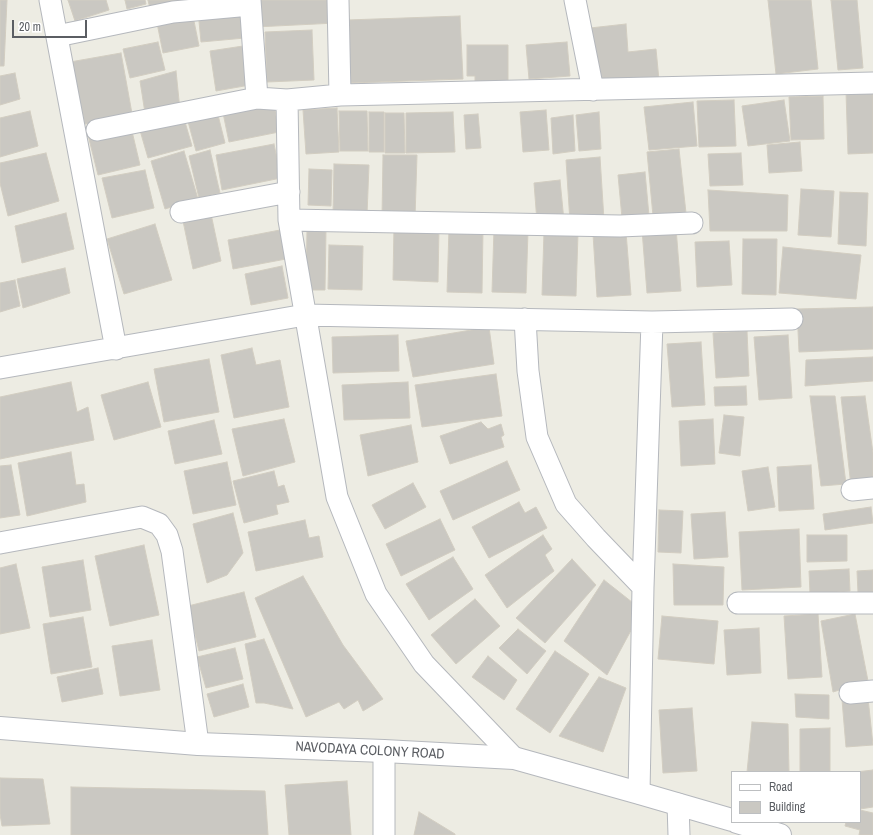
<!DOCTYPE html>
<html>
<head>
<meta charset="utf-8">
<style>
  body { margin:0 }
  #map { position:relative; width:873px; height:835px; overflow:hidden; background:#edece3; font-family:"Archivo Narrow",sans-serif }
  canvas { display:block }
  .legend { position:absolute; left:731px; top:771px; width:130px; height:52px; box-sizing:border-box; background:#fff; border:1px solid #bdbfc1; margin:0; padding:5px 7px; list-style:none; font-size:12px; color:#5b5e63 }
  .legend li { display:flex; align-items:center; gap:8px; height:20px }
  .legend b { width:20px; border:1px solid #bdbfc1 }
  .scale { position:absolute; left:12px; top:20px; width:75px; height:18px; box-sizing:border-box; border:2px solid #5b5e63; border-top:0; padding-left:5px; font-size:12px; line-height:14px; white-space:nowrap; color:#5b5e63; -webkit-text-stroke:3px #fff; paint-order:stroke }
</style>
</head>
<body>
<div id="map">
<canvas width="873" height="835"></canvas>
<ul class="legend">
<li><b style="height:5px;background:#fff"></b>Road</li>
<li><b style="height:11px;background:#cac8c2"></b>Building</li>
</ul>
<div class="scale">20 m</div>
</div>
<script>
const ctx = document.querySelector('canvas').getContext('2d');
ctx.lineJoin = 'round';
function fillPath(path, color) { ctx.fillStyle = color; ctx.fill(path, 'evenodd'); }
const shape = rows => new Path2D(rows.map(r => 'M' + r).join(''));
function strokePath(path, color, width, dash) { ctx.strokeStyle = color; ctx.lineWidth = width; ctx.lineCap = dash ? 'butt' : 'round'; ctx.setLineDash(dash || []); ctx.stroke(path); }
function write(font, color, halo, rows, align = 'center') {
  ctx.font = font + ' "Archivo Narrow",sans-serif'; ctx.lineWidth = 3; ctx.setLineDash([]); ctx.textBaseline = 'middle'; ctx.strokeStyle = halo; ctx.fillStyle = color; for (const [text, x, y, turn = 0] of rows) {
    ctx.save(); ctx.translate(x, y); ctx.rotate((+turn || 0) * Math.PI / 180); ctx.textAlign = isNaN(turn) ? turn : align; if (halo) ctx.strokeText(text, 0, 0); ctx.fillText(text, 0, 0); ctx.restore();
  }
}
const building = shape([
  [0,0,7,0,4,66,0,66,0,0],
  [68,0,106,0,109,10,75,21,68,0],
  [125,0,145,0,146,4,127,9,125,0],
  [148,0,195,0,150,9,148,0],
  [254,0,335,0,336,23,255,27,254,0],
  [768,0,811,0,818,69,776,74,768,0],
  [831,0,857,0,863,68,838,70,831,0],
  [242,7,245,38,201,42,198,11,242,7],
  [193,16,199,46,163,53,157,23,193,16],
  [460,16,463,79,350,83,347,20,460,16],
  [626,24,628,52,656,49,659,80,597,86,590,28,626,24],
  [312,30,314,80,267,82,265,32,312,30],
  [158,42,165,70,130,78,123,49,158,42],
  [567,42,570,76,529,79,526,45,567,42],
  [467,45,508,45,508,86,475,86,475,76,467,76,467,45],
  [243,46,250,85,216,91,210,51,243,46],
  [121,53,133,119,85,124,70,62,121,53],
  [176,71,180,110,145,113,140,81,176,71],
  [15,73,20,99,0,105,0,76,15,73],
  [873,91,873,153,848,154,846,92,873,91],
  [823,96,824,139,791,140,789,97,823,96],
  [734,100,736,146,699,147,697,101,734,100],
  [784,100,790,141,748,146,742,106,784,100],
  [693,102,697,146,649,150,644,107,693,102],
  [274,105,279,132,229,142,223,113,274,105],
  [216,107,225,143,196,151,186,114,216,107],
  [337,108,339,152,306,154,303,110,337,108],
  [546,110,549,150,523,152,520,112,546,110],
  [30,111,38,146,0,157,0,118,30,111],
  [339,111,367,111,368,151,340,151,339,111],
  [369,112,384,112,384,152,369,152,369,112],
  [453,112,455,152,406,153,406,113,453,112],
  [599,112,601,149,579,151,576,115,599,112],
  [385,113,404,113,405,153,385,153,385,113],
  [478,114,481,148,466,149,464,115,478,114],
  [183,115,192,146,148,158,139,127,183,115],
  [573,115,575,151,553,154,551,118,573,115],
  [131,127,140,165,98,175,88,135,131,127],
  [800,142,802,171,769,173,767,145,800,142],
  [274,144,281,178,222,190,216,155,274,144],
  [679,149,686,213,653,216,647,152,679,149],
  [210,150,220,193,199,198,189,156,210,150],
  [184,151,198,199,165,209,151,161,184,151],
  [46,153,59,201,8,216,0,183,0,163,46,153],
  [741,153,743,185,710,186,708,154,741,153],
  [383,155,417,155,415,218,382,217,383,155],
  [600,157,604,220,570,222,566,160,600,157],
  [334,164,369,165,367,215,333,214,334,164],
  [309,169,332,170,331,206,308,205,309,169],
  [145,170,154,208,112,218,102,178,145,170],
  [645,172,649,216,622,218,618,175,645,172],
  [560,180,564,221,537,222,534,183,560,180],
  [801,189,834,191,831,237,798,235,801,189],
  [708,190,788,195,787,231,710,231,708,190],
  [840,192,868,193,866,246,838,244,840,192],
  [66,213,74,249,22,263,15,226,66,213],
  [211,214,221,261,193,269,183,221,211,214],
  [155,224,172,280,124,294,107,239,155,224],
  [394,226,439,228,438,282,393,280,394,226],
  [676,228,681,291,647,293,642,230,676,228],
  [307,229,326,229,325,290,306,290,307,229],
  [449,229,483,230,482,293,447,292,449,229],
  [494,229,528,231,526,293,492,292,494,229],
  [280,230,286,259,233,269,228,240,280,230],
  [544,232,578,233,576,296,542,295,544,232],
  [626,232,631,295,597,297,593,234,626,232],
  [743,239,777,239,776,295,742,294,743,239],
  [729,241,732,285,697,287,695,242,729,241],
  [329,245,363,246,362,290,328,289,329,245],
  [783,247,861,255,856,299,779,293,783,247],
  [282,266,288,298,251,305,245,274,282,266],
  [65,268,70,293,23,308,17,279,65,268],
  [15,280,20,306,0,312,0,283,15,280],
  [873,307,873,349,799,352,797,309,873,307],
  [489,327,494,364,413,377,406,341,489,327],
  [747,331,749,376,716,378,713,333,747,331],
  [398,335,399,371,333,373,332,337,398,335],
  [788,335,792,398,759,400,754,337,788,335],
  [701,342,705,405,672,407,667,344,701,342],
  [252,348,256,365,280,360,289,407,234,418,221,355,252,348],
  [873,357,873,381,805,386,806,360,873,357],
  [209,359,219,412,164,422,154,369,209,359],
  [496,374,502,416,422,427,415,385,496,374],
  [71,382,77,412,88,407,94,440,0,459,0,397,71,382],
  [148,382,161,427,114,440,101,395,148,382],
  [408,382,410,418,344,420,342,385,408,382],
  [746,386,747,405,715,406,714,387,746,386],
  [810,396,835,396,846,484,821,486,810,396],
  [865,396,873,453,873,485,851,486,841,397,865,396],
  [724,415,744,417,740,456,719,453,724,415],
  [284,419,295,462,243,476,232,429,284,419],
  [713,419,715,464,681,466,679,421,713,419],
  [214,420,222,454,175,464,168,431,214,420],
  [481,422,488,429,501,424,504,435,501,437,504,447,450,464,440,436,481,422],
  [411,425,418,462,368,476,360,435,411,425],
  [71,452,76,485,84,484,86,502,27,516,18,463,71,452],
  [507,461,520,490,453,520,440,491,507,461],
  [227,462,236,505,193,514,184,471,227,462],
  [11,465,20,515,0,518,0,466,11,465],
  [811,465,814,509,779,511,777,467,811,465],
  [768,467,775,507,748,511,742,471,768,467],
  [274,471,278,487,284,485,289,502,276,505,278,514,244,523,233,481,274,471],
  [413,483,426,507,385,529,372,505,413,483],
  [519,502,525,513,536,507,547,528,489,558,472,527,519,502],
  [871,507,873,523,825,530,823,514,871,507],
  [659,510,683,511,681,553,658,552,659,510],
  [725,512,728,557,694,559,691,514,725,512],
  [233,513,243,553,227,575,207,583,193,524,233,513],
  [440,519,455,550,401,576,386,544,440,519],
  [305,520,309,538,319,536,323,557,256,571,248,532,305,520],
  [799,529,801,587,742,590,739,532,799,529],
  [543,535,552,549,545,555,554,571,507,608,485,575,543,535],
  [807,535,847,535,847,561,807,562,807,535],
  [144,545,159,615,110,626,95,556,144,545],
  [453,557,473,589,429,620,406,584,453,557],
  [572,559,596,585,545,643,516,618,572,559],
  [83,560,91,610,50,617,42,567,83,560],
  [16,564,30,628,0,634,0,568,16,564],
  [673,564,724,567,723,605,674,605,673,564],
  [849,569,850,591,810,594,809,571,849,569],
  [873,570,873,592,858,593,857,571,873,570],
  [303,576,343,645,383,699,363,711,358,700,344,709,339,702,306,717,255,598,303,576],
  [604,580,642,610,607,675,564,641,604,580],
  [244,592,256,637,199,651,188,606,244,592],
  [475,599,500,626,456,664,431,635,475,599],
  [818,614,822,677,788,679,784,616,818,614],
  [855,614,868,681,833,692,821,621,855,614],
  [662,616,718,621,714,664,658,659,662,616],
  [83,617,92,667,51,674,43,624,83,617],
  [759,628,761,673,727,675,724,630,759,628],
  [518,629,546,651,527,674,499,648,518,629],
  [264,639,293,709,264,703,256,703,245,644,264,639],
  [152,640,160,690,120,696,112,646,152,640],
  [235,648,243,679,206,688,197,657,235,648],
  [555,651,589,674,550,733,516,709,555,651],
  [488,656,517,680,504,700,472,677,488,656],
  [98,668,103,694,62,702,57,677,98,668],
  [599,677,626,688,603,752,559,736,599,677],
  [243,684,249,707,214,717,207,694,243,684],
  [795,694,829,695,829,719,796,717,795,694],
  [868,698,873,745,846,747,842,700,868,698],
  [692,708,697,771,663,773,659,710,692,708],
  [752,722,788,724,789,772,747,772,752,722],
  [830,728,830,772,800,772,800,729,830,728],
  [873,770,873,807,860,809,860,772,856,772,873,770],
  [0,778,43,779,50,824,2,826,0,814,0,778],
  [347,781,351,835,289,835,285,785,347,781],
  [71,787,265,791,268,835,71,835,71,787],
  [860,810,873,813,873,835,859,835,860,830,845,826,846,822,860,822,860,810],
  [419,812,455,834,455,835,414,835,419,812]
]);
fillPath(building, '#cac8c2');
strokePath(building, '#d2cdc1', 1);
const minor = shape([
  [50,0,116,349],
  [250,0,257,98,287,100,340,95,873,83],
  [338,0,340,95],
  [575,0,593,90],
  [57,36,173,12,250,5],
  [287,100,289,220,337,497,376,594,424,664,514,758],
  [97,130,257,98],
  [181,212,289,192],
  [289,220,620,226,692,223],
  [525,319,528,371,537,437,566,504,596,538,643,587],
  [652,322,792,319],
  [0,368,305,315,652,322,643,587,639,793],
  [852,490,873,488],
  [0,543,142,517,159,524,167,535,172,551,198,744],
  [738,603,873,603],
  [850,693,873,691],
  [678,804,679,835],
  [384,835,384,751]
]);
const tertiary = shape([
  [0,728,198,744,384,751,514,758,639,793,732,820],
  [737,822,780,835]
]);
strokePath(minor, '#b5b8bd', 23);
strokePath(tertiary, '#b5b8bd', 24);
strokePath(minor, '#fff', 21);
strokePath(tertiary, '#fff', 22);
write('14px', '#5b5e63', '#fff', [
  ["NAVODAYA COLONY ROAD",370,751,3]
]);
</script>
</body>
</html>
